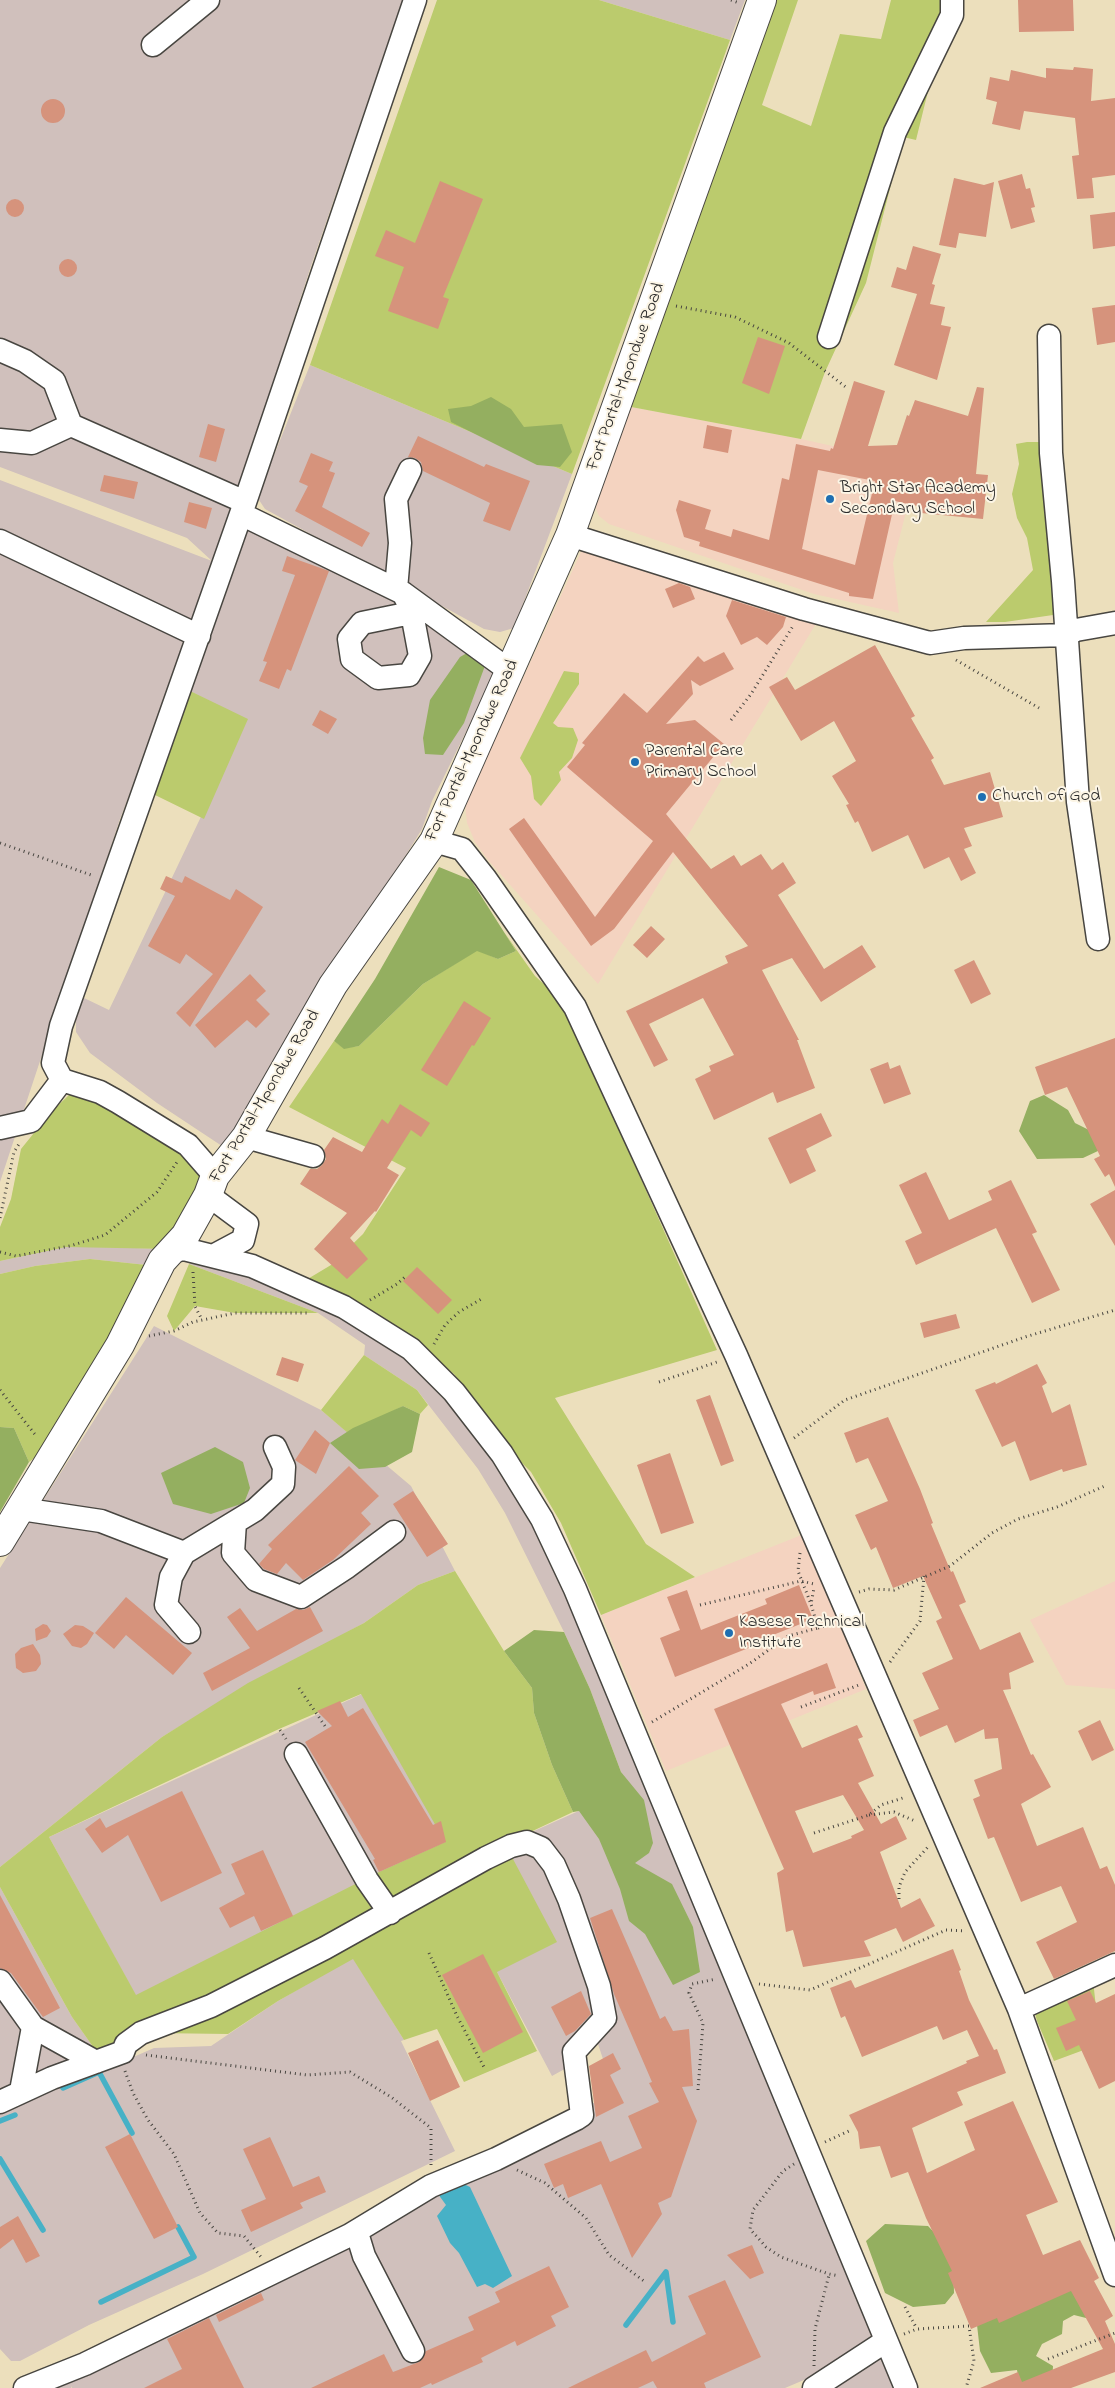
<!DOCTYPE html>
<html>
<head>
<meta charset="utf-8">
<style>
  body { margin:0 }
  canvas { display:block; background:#ecdfbc }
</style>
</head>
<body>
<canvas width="1115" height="2388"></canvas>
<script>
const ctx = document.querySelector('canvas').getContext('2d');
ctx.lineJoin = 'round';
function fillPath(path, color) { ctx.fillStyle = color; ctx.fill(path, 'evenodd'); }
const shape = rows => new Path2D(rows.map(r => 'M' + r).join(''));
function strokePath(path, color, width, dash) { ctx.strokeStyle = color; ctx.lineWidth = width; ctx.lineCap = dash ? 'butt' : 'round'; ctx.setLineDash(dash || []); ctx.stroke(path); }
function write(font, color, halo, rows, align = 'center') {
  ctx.font = font + ' "Indie Flower",sans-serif'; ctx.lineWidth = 4; ctx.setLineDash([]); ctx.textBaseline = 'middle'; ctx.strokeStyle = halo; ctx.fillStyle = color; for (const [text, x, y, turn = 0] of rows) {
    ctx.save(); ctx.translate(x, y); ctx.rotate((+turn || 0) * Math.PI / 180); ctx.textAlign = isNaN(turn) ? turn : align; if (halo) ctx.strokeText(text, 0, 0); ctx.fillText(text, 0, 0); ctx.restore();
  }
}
fillPath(shape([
  [626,406,801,439,918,465,893,563,899,613,814,594,609,524,599,516,594,504],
  [587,539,820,617,598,984,488,860,475,842,467,823,465,804],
  [804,1534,866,1689,666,1771,601,1615],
  [1115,1581,1115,1689,1066,1685,1030,1620]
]), '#f4d3c0');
fillPath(shape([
  [0,0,403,0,312,263,191,634,120,819,0,1182,0,480,212,561,187,538,0,467],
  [599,0,745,0,730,40],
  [310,365,572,474,514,628,500,632,484,629,265,509,259,500,261,488],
  [243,525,327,564,410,611,496,671,432,801,422,829,225,1148,157,1103,90,1053,76,1032,76,1009,82,997,109,1010,247,720,186,689],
  [70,1246,169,1249,156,1266,90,1259,35,1266,0,1274,0,1261],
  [193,1259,260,1276,341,1312,411,1355,449,1394,547,1529,909,2388,811,2388,856,2358,785,2388,72,2388,71,2386,71,2388,12,2388,59,2363,168,2313,517,2144,614,2092,598,2044,570,2066,552,2076,497,1972,505,1844,630,1788,621,1772,590,1689,564,1632,505,1513,478,1469,417,1390,364,1355,365,1345,318,1313,189,1264],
  [154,1326,321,1410,411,1486,455,1571,418,1585,364,1623,228,1697,162,1737,0,1867,0,1568],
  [362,1694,446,1842,136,1996,49,1837],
  [0,1887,72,2017,96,2051,0,2089],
  [353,1958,404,2040,401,2041,455,2151,203,2274,89,2325,20,2361,11,2361,0,2349,0,2110,99,2072,154,2048,211,2046,278,2001]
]), '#d0c0bc');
fillPath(shape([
  [437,0,599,0,730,40,572,474,310,365],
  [775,0,798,0,762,105,811,126,840,34,881,39,891,0,945,0,938,51,916,140,903,137,866,283,825,372,801,439,626,406],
  [1027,442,1045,442,1064,598,1053,615,1005,622,986,622,1033,570,1027,538,1017,518,1012,494,1019,464,1016,444],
  [564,671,579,673,579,684,553,723,558,727,573,728,578,740,572,758,559,772,561,780,541,806,534,799,531,776,520,758],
  [186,689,248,719,204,819,155,795],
  [504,932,535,976,557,996,604,1096,717,1350,555,1398,646,1544,695,1577,601,1615,561,1523,531,1472,502,1443,454,1374,408,1336,306,1280,331,1265,363,1234,406,1168,289,1107,334,1041,344,1048,359,1046,423,984,477,950,498,959,516,951],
  [69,1095,106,1096,209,1161,169,1249,66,1247,0,1261,0,1227,11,1199,21,1149,51,1112],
  [90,1259,156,1266,44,1451,29,1462,14,1428,0,1427,0,1274,35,1266],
  [189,1264,318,1313,235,1313,195,1306,174,1331,167,1316],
  [364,1355,417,1390,428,1405,420,1414,403,1406,349,1434,321,1410],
  [455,1571,504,1651,532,1688,534,1713,552,1765,573,1812,505,1844,557,1942,497,1972,537,2051,464,2082,437,2029,404,2040,353,1959,278,2001,228,2034,153,2033,96,2051,72,2017,0,1887,0,1867,162,1737,248,1683,364,1623,418,1585],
  [361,1694,445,1842,379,1872,136,1995,49,1837,279,1729],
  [1093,1980,1100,2044,1054,2061,1037,2021,1034,2009]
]), '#bbcb6d');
fillPath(shape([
  [491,397,511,409,524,427,562,424,572,452,560,467,537,465,451,422,448,409,471,406],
  [474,649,486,663,464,723,443,755,425,754,423,738,430,700,460,657],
  [439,867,471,880,516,951,498,959,477,951,423,984,359,1046,344,1049,334,1041,375,979],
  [1044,1095,1068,1110,1075,1123,1115,1143,1083,1158,1037,1159,1019,1131,1030,1101],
  [403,1406,420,1414,412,1452,385,1467,359,1469,330,1443,353,1428],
  [0,1427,14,1428,29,1462,0,1512],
  [215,1447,243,1462,250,1488,244,1503,211,1514,173,1504,161,1473],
  [534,1630,564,1632,590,1689,621,1772,644,1800,653,1843,649,1853,635,1863,672,1884,693,1927,700,1972,673,1985,645,1934,629,1921,620,1889,599,1839,579,1811,573,1812,552,1765,534,1713,532,1688,504,1651],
  [885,2224,928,2226,953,2252,954,2293,945,2304,913,2307,885,2293,866,2241],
  [1093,2282,1101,2312,1086,2318,1074,2315,1063,2321,1062,2334,1042,2344,1036,2356,1053,2366,1052,2384,1020,2385,1017,2370,991,2373,980,2351,977,2325,1037,2298]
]), '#94af60');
fillPath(shape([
  [451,2178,470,2187,512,2276,493,2288,485,2284,477,2287,459,2253,450,2243,437,2216,446,2205,438,2194]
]), '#47b1c6');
strokePath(shape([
  [63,2088,99,2072,132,2133],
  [0,2121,15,2115],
  [0,2159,43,2230],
  [101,2302,194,2257,178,2227],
  [626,2325,666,2272,673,2322]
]), '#47b1c6', 5.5);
fillPath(shape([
  [1018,0,1073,0,1074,31,1019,32],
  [1074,67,1093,69,1091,101,1115,98,1115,175,1092,178,1094,198,1077,199,1072,156,1079,155,1075,118,1024,111,1020,130,992,124,997,102,986,99,990,77,1009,81,1011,70,1046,78,1046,68,1073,70],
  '41 111a12 12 0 1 1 24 0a12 12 0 1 1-24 0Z',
  [1022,174,1026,189,1030,188,1035,207,1031,208,1035,222,1011,229,998,181],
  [954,178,984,185,994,182,986,237,959,233,956,248,939,245],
  [440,181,483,199,443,297,449,299,438,329,388,311,404,267,375,256,386,230,415,243],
  '6 208a9 9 0 1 1 18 0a9 9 0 1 1-18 0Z',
  [1115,212,1115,246,1093,249,1090,215],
  [913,246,941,254,932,284,935,285,930,304,945,307,941,325,951,327,937,380,894,365,917,294,891,287,897,267,906,270],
  '59 268a9 9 0 1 1 18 0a9 9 0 1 1-18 0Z',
  [1115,305,1115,342,1097,345,1092,308],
  [758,337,785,346,769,394,742,383],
  [854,381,885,391,868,446,897,445,907,415,909,416,915,400,968,416,977,387,984,388,976,474,988,475,983,519,921,513,922,507,895,501,873,599,849,596,849,593,699,546,700,542,684,537,676,510,679,500,711,510,705,529,731,537,733,529,769,540,782,478,789,480,796,444,830,451,831,448,833,449],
  [818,470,875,481,855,565,802,549],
  [208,424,225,429,216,462,199,457],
  [707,425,732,430,728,453,703,448],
  [418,436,484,467,486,464,530,481,510,531,483,521,490,503,423,471,421,462,415,458,408,457],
  [311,453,333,462,329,471,335,473,322,507,370,533,362,547,295,511,308,486,299,482],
  [104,475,138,482,134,499,100,491],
  [189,502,212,508,206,529,184,522],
  [287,556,329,571,291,671,287,669,279,689,259,681,267,662,263,661,295,575,282,571],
  [679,583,690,587,695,599,673,608,665,589],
  [732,600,786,617,783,627,767,645,757,637,741,645,726,616],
  [875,645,915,716,911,718,934,758,931,760,944,785,990,772,1003,817,964,828,972,846,964,849,976,873,961,881,949,857,924,869,908,835,872,852,858,821,855,823,846,805,849,804,832,776,856,761,834,721,801,741,769,687,787,677,795,690],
  [724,652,734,669,700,686,691,680,693,694,666,724,695,720,724,744,666,814,711,869,734,855,741,866,761,854,772,870,783,862,796,883,778,895,824,969,862,945,876,967,821,1002,792,958,762,970,799,1040,797,1040,815,1088,777,1103,773,1092,714,1120,695,1079,711,1071,709,1066,734,1055,703,998,649,1024,668,1060,654,1067,626,1011,728,963,725,956,748,946,673,852,614,929,591,946,509,829,524,818,595,917,653,841,567,767,585,745,582,743,624,693,647,713,698,656,704,662],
  [320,710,337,719,328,734,312,725],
  [166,876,182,883,185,876,230,900,236,889,263,907,190,1027,176,1013,213,974,186,954,180,964,148,946,175,896,160,889],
  [651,926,665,939,647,958,633,945],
  [974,960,991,994,971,1004,954,970],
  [250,974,266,991,256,1000,270,1014,256,1028,247,1020,215,1048,195,1025],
  [464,1001,491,1018,474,1046,472,1045,447,1086,421,1070],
  [1115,1038,1115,1187,1109,1174,1105,1177,1094,1159,1100,1156,1067,1087,1045,1095,1035,1067],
  [888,1062,890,1069,900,1065,911,1094,884,1104,870,1069],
  [400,1104,430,1123,421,1137,411,1130,387,1168,399,1175,376,1212,375,1211,350,1238,368,1259,347,1279,314,1249,347,1213,300,1184,310,1169,317,1169,322,1165,326,1159,324,1150,333,1137,362,1152,382,1119,388,1124],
  [821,1113,832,1136,806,1149,816,1171,790,1184,768,1138],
  [926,1172,949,1220,992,1200,988,1191,1011,1180,1037,1232,1032,1234,1060,1290,1032,1303,996,1228,916,1265,905,1241,922,1233,899,1185],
  [1115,1190,1115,1246,1090,1204],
  [417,1267,452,1300,438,1314,403,1281],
  [956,1314,960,1328,924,1338,920,1323],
  [282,1357,304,1364,298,1382,276,1375],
  [1037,1364,1047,1383,1042,1386,1052,1413,1070,1404,1087,1465,1063,1472,1062,1469,1030,1481,1015,1441,1002,1447,975,1390,995,1382,996,1384],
  [710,1395,734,1461,721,1466,696,1400],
  [888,1417,920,1489,933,1523,931,1524,951,1572,953,1571,966,1602,959,1605,980,1650,1020,1632,1034,1662,1009,1673,1011,1689,1003,1690,1031,1755,1033,1754,1051,1787,1021,1804,1037,1846,1083,1827,1100,1869,1107,1866,1115,1885,1115,1951,1054,1979,1036,1942,1077,1922,1061,1886,1021,1902,994,1837,988,1839,973,1799,980,1796,974,1780,1002,1769,998,1738,985,1739,984,1729,955,1743,947,1725,920,1737,913,1720,939,1709,922,1673,953,1659,936,1621,942,1618,923,1576,893,1588,876,1547,871,1550,855,1515,888,1501,868,1458,856,1463,844,1433],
  [315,1430,330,1443,316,1474,295,1460],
  [670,1453,694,1523,661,1534,637,1465],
  [349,1466,379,1496,361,1513,371,1524,333,1560,303,1580,286,1563,277,1574,264,1569,259,1564,272,1549,268,1545],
  [413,1491,448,1544,427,1557,393,1504],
  [799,1585,813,1619,773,1635,774,1638,675,1677,660,1638,680,1630,667,1597,687,1590,701,1630,767,1604,765,1599],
  [126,1597,192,1653,173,1675,126,1635,114,1649,95,1633],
  [310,1607,323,1631,212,1691,203,1673,250,1648,227,1617,240,1608,257,1631,296,1609,303,1610],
  [43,1624,47,1625,51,1631,47,1637,36,1641,35,1629],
  [75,1625,83,1626,94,1633,87,1644,81,1648,72,1646,63,1634],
  [33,1644,40,1655,41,1664,36,1671,23,1673,16,1668,15,1654,21,1648],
  [827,1663,836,1688,814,1695,813,1691,781,1704,802,1748,857,1725,863,1737,858,1739,874,1776,858,1783,881,1824,896,1816,907,1839,880,1852,901,1908,920,1898,935,1926,903,1942,896,1928,864,1941,871,1956,803,1967,793,1930,786,1932,777,1873,784,1869,714,1709],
  [843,1795,864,1830,851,1836,852,1838,813,1853,795,1811],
  [340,1701,348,1717,363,1708,433,1825,441,1821,446,1842,379,1872,373,1860,375,1859,305,1742,332,1726,317,1711],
  [1100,1720,1114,1750,1092,1761,1078,1731],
  [182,1791,222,1873,161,1902,128,1835,102,1853,85,1829,100,1818,106,1828],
  [263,1850,293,1916,261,1931,254,1916,230,1928,219,1908,245,1894,231,1864],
  [0,1895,60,2008,43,2017,11,1973,0,1968],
  [612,1909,660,2019,665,2016,673,2031,689,2029,693,2086,682,2087,697,2121,671,2197,658,2203,662,2214,632,2258,601,2184,568,2198,563,2184,554,2188,544,2164,601,2141,610,2162,642,2148,628,2116,659,2102,649,2083,652,2082,614,1994,590,1918],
  [953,1949,961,1970,959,1971,969,2000,994,2050,997,2049,1006,2073,957,2092,963,2105,912,2128,927,2173,975,2150,964,2122,1013,2101,1058,2202,1026,2215,1043,2255,1080,2240,1099,2278,1094,2281,1113,2316,1105,2321,1115,2344,1115,2372,1071,2388,980,2388,1018,2372,1022,2382,1103,2349,1071,2291,999,2323,997,2318,971,2329,948,2273,952,2271,926,2218,908,2172,891,2178,880,2146,860,2149,858,2132,849,2115,967,2063,966,2061,979,2056,967,2030,943,2040,937,2026,862,2057,845,2016,841,2018,830,1988,851,1980,855,1988],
  [483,1954,523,2032,483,2053,442,1975],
  [581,1991,591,2014,575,2031,566,2036,551,2007],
  [1090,1991,1096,2003,1115,1994,1115,2081,1099,2089,1079,2045,1066,2051,1056,2028,1076,2020,1067,2001],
  [438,2040,460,2087,430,2101,408,2053],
  [613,2053,621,2069,610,2075,624,2103,596,2117,589,2066],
  [130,2134,178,2227,154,2239,105,2147],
  [270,2137,293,2187,319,2176,326,2192,300,2203,303,2208,251,2232,241,2210,266,2199,243,2149],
  [18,2216,40,2256,26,2263,13,2239,0,2249,0,2227],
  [752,2245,764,2273,750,2279,727,2255],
  [549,2266,569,2307,551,2316,556,2326,517,2346,515,2341,481,2358,483,2362,432,2385,431,2383,420,2388,311,2388,384,2354,393,2372,419,2362,426,2351,474,2330,468,2317,500,2302,495,2292],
  [725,2280,761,2357,704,2383,706,2388,657,2388,653,2381,638,2388,568,2388,646,2350,652,2362,706,2334,688,2296],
  [261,2293,264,2300,219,2322,216,2315],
  [209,2318,244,2388,144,2388,182,2369,167,2339]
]), '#d6937c');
const minor = shape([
  [153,45,208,0],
  [1049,336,1051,453,1063,581,1078,802,1098,939],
  [829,337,895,132,952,15,952,0],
  [0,350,25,361,54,381,71,425,245,502],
  [0,440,32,443,71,425],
  [241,514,403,593,510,671],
  [570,535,804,609,930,643,964,638,1067,635,1076,630,1115,623],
  [0,541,199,636],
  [396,589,400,543,396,499,410,470],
  [403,593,411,608,420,656,409,675,378,678,352,659,349,639,362,623,406,614,411,608],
  [434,841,462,849,485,878,575,1007,736,1355,1019,2009,1115,2275],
  [0,1128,31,1121,62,1080],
  [246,1137,313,1156],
  [215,1176,188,1145,118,1102,100,1092,62,1080,53,1063,61,1026,241,514,415,0],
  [208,1195,247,1224,243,1240,213,1256],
  [169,1252,184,1249,252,1266,344,1307,411,1349,454,1392,502,1454,542,1519,575,1589,906,2388],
  [21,1509,101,1521,184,1553],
  [235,1522,233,1553,256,1580,301,1597,347,1567,394,1532],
  [189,1632,166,1605,171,1577,184,1553,255,1510,283,1484,284,1467,275,1447],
  [296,1754,367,1880,390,1913],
  [0,1981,33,2027,96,2062],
  [1019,2009,1115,1965],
  [21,2091,33,2027],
  [0,2102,52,2078,123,2052,126,2044,141,2033,211,2006,325,1948,486,1858,511,1846,527,1842,541,1848,554,1865,569,1899,599,1986,605,2018,574,2052,582,2115,576,2119,496,2159,431,2186,350,2235,85,2364,25,2388],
  [350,2235,357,2233,364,2256,413,2351],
  [814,2388,886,2341]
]);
const highway = shape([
  [0,1542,120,1345,162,1261,185,1236,208,1195,215,1176,246,1137,333,985,434,841,570,535,762,0]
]);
strokePath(minor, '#484641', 25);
strokePath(highway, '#484641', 30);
strokePath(shape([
  [731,0,739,3],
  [676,306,735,317,789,343,847,388],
  [956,660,1039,708],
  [731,720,751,694,793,626],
  [0,843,94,876],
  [0,1218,14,1152,19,1144],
  [0,1252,16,1256,70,1246,105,1235,157,1192,177,1162],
  [193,1272,195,1306,202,1320],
  [370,1300,397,1284,406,1276],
  [149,1336,174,1331,193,1322,235,1313,307,1313],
  [434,1344,445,1325,459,1312,483,1298],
  [659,1382,717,1362],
  [0,1390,37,1437],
  [794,1438,845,1400,1025,1337,1115,1310],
  [800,1553,798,1571,811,1604],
  [859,1592,869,1589,894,1590,950,1566,992,1533,1018,1519,1057,1507,1107,1485],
  [700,1605,801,1581,814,1584],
  [818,1628,832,1624],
  [890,1662,920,1621,924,1576],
  [299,1688,327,1729],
  [801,1707,859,1685],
  [652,1722,749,1664,788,1636,818,1628,811,1604,814,1588],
  [280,1730,286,1739],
  [869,1815,894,1812,915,1821],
  [814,1833,869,1815,881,1805,906,1797],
  [899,1899,899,1887,905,1872,928,1847],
  [429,1953,457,2016,485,2069],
  [759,1984,810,1990,946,1930,965,1931],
  [146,2055,307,2075,350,2072,391,2097,431,2128,431,2166],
  [125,2071,133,2093,148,2120,174,2154,200,2213,218,2233,244,2236,261,2257],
  [698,2090,703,2023,689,1993,692,1984,716,1979],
  [825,2142,851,2130],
  [794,2164,783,2171,753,2210,750,2229,766,2247,781,2257,829,2274,839,2276],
  [517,2170,545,2183,586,2218,609,2255,644,2281],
  [905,2307,917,2329],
  [904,2334,917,2329,969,2326,974,2361,966,2388],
  [1048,2359,1115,2333],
  [814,2366,815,2329,829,2275]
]), '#484641', 3, [1, 4]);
strokePath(minor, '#fff', 22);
strokePath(highway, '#fff', 28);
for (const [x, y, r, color] of [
  [830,499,5,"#1f6fb2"],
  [635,762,5,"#1f6fb2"],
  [982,797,5,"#1f6fb2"],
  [729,1633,5,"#1f6fb2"]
]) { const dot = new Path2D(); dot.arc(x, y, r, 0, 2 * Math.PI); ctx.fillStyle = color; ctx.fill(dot); strokePath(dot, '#fcf5e5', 2); }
write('18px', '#2b2b2b', '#fcf5e5', [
  ["Fort Portal-Mpondwe Road",627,377,-70],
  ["Fort Portal-Mpondwe Road",473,751,-65],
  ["Fort Portal-Mpondwe Road",266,1097,-59]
]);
write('18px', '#2b2b2b', '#fcf5e5', [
  ["Bright Star Academy",840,489],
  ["Secondary School",840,510],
  ["Parental Care",645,752],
  ["Primary School",645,773],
  ["Church of God",992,797],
  ["Kasese Technical",739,1623],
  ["Institute",739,1644]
], 'left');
</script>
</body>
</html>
